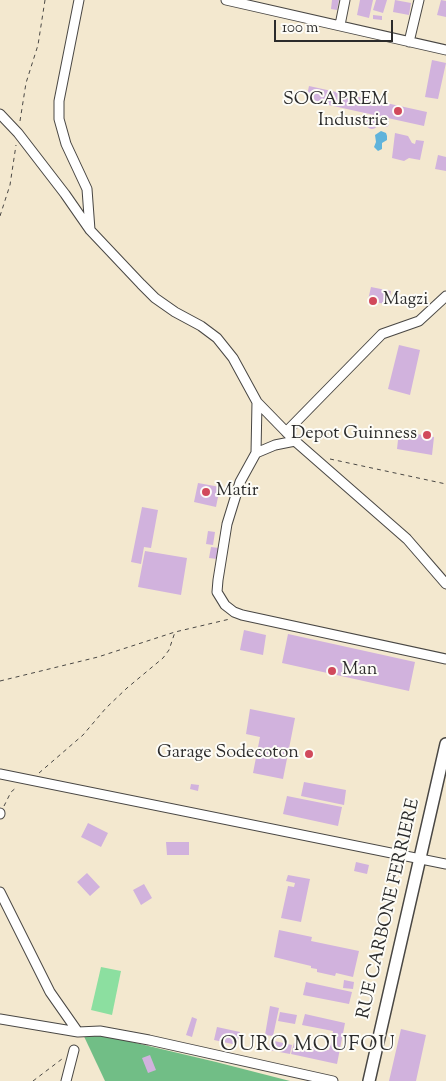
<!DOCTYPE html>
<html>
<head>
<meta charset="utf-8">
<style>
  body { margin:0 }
  #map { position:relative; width:446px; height:1081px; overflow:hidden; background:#f3e8cf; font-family:"Sorts Mill Goudy",serif }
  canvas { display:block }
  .scale { position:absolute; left:274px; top:20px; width:119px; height:22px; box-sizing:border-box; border:2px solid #2b2b2b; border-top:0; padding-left:6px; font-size:15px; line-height:18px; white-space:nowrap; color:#2b2b2b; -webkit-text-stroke:4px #fdfcf7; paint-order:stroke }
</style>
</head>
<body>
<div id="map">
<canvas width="446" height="1081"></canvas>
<div class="scale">100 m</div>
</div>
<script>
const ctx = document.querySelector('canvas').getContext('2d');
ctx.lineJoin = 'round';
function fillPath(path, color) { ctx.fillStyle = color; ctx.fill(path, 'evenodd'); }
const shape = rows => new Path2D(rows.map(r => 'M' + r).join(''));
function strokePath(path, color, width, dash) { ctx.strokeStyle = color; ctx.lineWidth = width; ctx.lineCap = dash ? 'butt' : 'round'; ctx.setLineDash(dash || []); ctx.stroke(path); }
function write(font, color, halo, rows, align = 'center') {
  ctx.font = font + ' "Sorts Mill Goudy",serif'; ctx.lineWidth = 4; ctx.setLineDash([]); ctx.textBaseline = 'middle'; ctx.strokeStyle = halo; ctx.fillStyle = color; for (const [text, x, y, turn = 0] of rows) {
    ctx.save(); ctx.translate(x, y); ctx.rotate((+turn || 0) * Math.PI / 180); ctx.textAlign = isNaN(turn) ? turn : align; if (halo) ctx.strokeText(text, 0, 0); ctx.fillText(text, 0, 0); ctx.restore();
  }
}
fillPath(shape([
  [101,967,121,971,112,1015,91,1010]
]), '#8cdfa0');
fillPath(shape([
  [81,1030,216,1062,290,1081,105,1081]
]), '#71be86');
fillPath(shape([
  [381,131,386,133,387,136,387,140,382,143,382,149,378,151,374,147,376,142,375,135]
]), '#5fb3db');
fillPath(shape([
  [332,0,339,0,337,10,331,9],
  [360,0,373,0,369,18,357,15],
  [376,0,387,0,383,13,373,10],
  [395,0,411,3,409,15,393,12],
  [441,0,446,1,446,17,437,15],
  [373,15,382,16,382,20,373,19],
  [432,60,446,63,438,99,425,97],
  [309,86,427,112,424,126,306,100],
  '366 123a6 6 0 1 1 12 0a6 6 0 1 1-12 0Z',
  '381 123a4 4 0 1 1 8 0a4 4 0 1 1-8 0Z',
  [395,133,408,136,412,143,415,144,416,140,424,141,420,160,409,158,404,161,392,158],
  [438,155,446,157,446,171,435,169],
  [371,287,391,291,388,305,368,300],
  [399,345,420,350,410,395,388,389],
  [399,431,434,437,432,455,397,449],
  [198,483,220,487,216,507,194,502],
  [142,507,158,510,151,548,144,547,141,564,131,562],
  [208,531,215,532,213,545,206,544],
  [211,547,219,548,217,559,209,558],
  [145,551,187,558,181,595,138,587],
  [244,630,266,635,263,655,240,650],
  [288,634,415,662,409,691,282,663],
  [250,709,295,718,283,779,253,773,260,737,246,734],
  [304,782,346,790,344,805,301,796],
  [191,784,199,785,198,791,190,789],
  [287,796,342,807,338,826,283,814],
  [88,823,108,833,101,847,81,837],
  [166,842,189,842,189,855,167,855],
  [356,862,369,865,367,874,354,871],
  [87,873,100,887,90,896,77,882],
  [288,875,310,879,301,922,281,918,288,886,294,887,295,883,286,881],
  [144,884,152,898,141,905,133,890],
  [279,930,312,937,311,941,359,951,353,977,336,973,335,976,317,972,317,969,311,968,311,966,274,957],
  [344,980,354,982,353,989,343,988],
  [306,982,352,992,349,1004,303,995],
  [270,1006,279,1008,273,1036,265,1035],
  [280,1012,297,1015,295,1024,278,1021],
  [305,1014,345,1023,337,1064,291,1054,294,1043,329,1050,333,1031,302,1025],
  [192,1017,197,1019,192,1037,186,1035],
  [217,1027,240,1032,237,1045,214,1040],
  [401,1029,426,1035,416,1081,389,1081],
  [270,1040,292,1045,290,1054,269,1050],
  [150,1055,156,1070,148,1073,142,1058]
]), '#d1b2dd');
const minor = shape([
  [79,0,59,101,59,119,66,144,87,189,90,230],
  [226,0,446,50],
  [340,25,345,0],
  [409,42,419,0],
  [0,114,18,133,65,194,90,230,141,284,155,298,175,312,201,326,217,338,233,358,257,402,295,441,407,539,446,584],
  [257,402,256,453,240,482,227,524,218,580,217,592,225,605,234,612,242,615,446,659],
  [286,432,382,334,419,321,446,296],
  [256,453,275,445,295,441],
  [0,774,446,864],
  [0,814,0,813],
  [0,892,50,992,78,1032,100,1031,149,1040,333,1081],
  [0,1019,78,1032],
  [66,1081,74,1050]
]);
const tertiary = shape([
  [369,1081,446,744]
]);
strokePath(minor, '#494744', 11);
strokePath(tertiary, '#494744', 14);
strokePath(shape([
  [20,121,26,83,38,45,45,0],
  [0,216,10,185,16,145],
  [330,459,446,484],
  [0,681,98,657,175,632,230,619],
  [39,773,83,735,106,708,127,688,163,658,169,650,175,632],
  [4,806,11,792,17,787],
  [33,1081,62,1059]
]), '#494744', 1, [4, 4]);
strokePath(minor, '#fff', 9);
strokePath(tertiary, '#fff', 11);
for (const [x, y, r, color] of [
  [398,111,5,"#d1495b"],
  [373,301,5,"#d1495b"],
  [427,435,5,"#d1495b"],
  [206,492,5,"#d1495b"],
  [332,671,5,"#d1495b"],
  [309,754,5,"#d1495b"]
]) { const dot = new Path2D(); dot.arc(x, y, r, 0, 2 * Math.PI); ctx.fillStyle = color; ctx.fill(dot); strokePath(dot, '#fdfcf7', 2); }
write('18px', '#2b2b2b', '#fdfcf7', [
  ["SOCAPREM",388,101],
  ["Industrie",388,122],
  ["Magzi",383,301,"left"],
  ["Depot Guinness",417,435],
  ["Matir",216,492,"left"],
  ["Man",342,671,"left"],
  ["Garage Sodecoton",299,754]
], 'right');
write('18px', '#2b2b2b', '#fdfcf7', [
  ["RUE CARBONE FERRIERE",390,909,-77]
]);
ctx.letterSpacing = '1px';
write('20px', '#2b2b2b', '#fdfcf7', [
  ["OURO MOUFOU",308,1047]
]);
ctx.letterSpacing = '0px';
</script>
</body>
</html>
